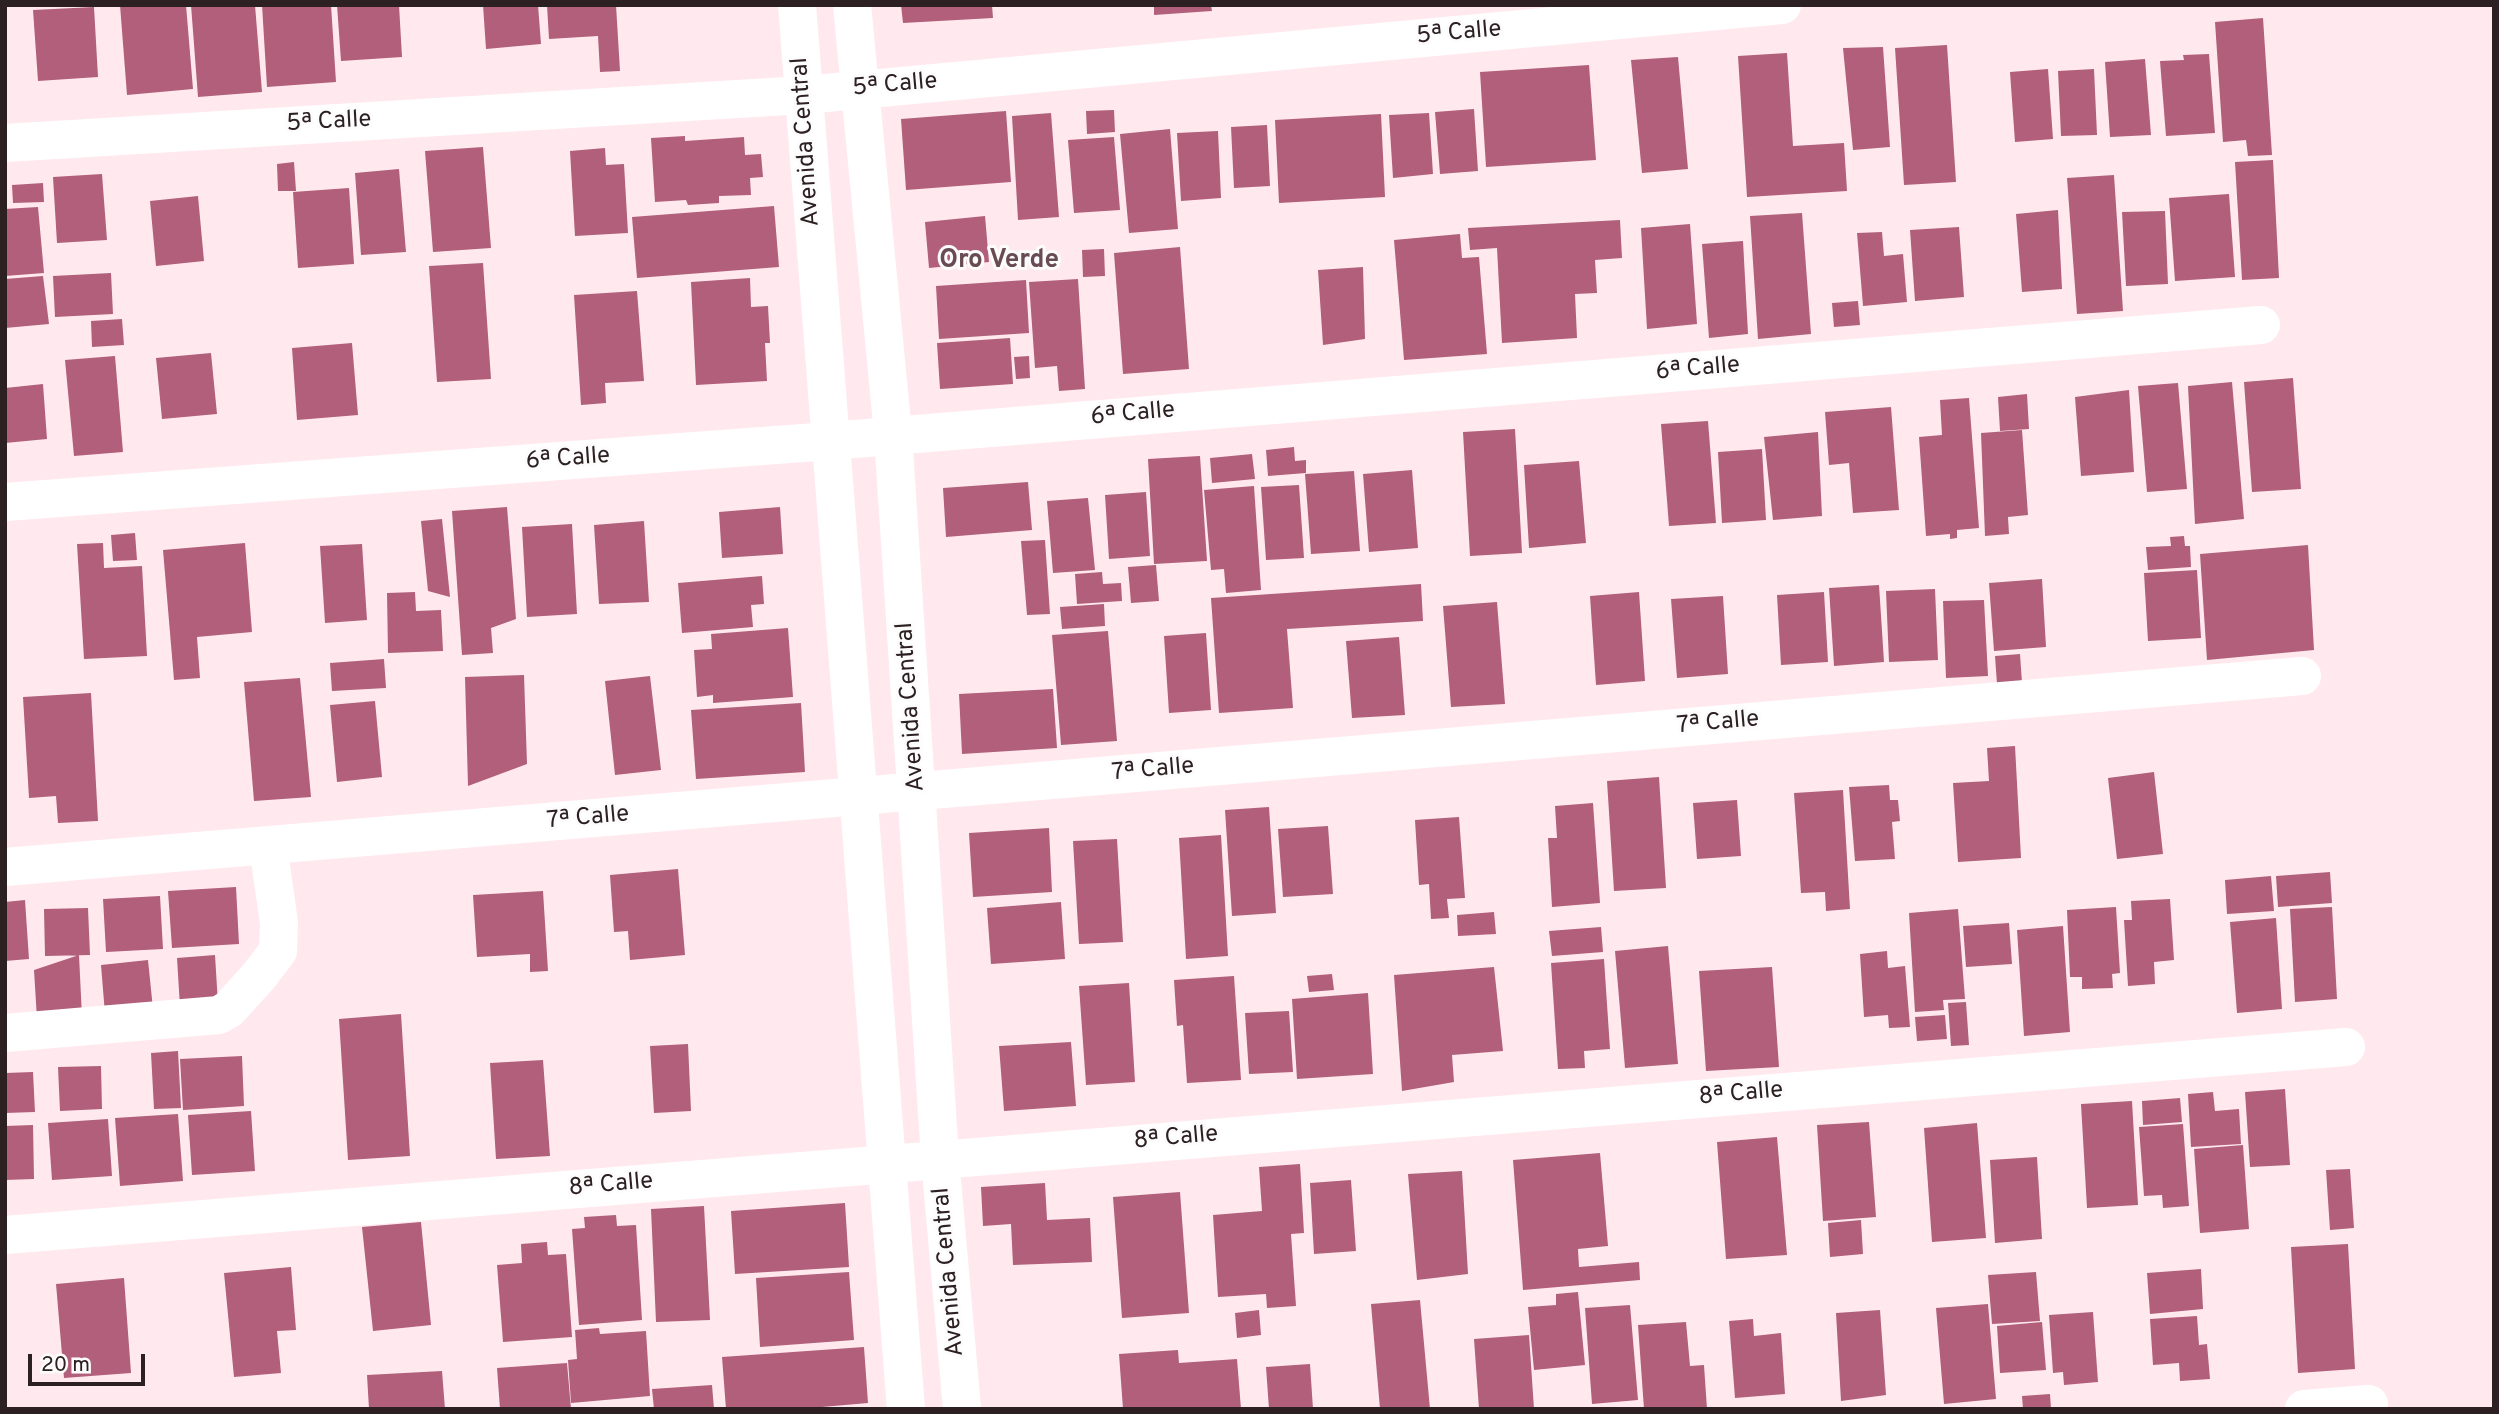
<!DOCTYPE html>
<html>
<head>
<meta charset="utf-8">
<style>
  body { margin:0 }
  #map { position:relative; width:2499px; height:1414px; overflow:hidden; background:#ffe9ee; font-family:Overpass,sans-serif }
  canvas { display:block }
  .frame { position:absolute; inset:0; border:7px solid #2d2023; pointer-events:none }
  .scale { position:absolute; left:28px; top:1354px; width:117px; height:32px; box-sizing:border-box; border:4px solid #2d2023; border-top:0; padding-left:9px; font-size:21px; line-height:24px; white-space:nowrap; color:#2d2023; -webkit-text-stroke:5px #fcfcfc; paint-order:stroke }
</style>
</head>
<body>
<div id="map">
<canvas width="2499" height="1414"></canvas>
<div class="frame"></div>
<div class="scale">20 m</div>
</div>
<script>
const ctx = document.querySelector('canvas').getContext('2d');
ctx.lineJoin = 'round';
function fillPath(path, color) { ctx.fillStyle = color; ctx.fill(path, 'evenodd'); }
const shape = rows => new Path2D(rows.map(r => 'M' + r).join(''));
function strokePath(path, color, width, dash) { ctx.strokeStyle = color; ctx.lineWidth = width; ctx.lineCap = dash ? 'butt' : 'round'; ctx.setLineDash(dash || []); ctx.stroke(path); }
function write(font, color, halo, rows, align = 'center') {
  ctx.font = font + ' Overpass,sans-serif'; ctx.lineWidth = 6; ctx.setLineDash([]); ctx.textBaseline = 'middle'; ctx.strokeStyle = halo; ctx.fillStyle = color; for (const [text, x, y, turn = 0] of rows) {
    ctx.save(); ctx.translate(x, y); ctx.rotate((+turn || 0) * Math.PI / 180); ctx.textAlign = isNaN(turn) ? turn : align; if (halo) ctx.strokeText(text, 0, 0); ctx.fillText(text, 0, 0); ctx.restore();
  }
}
fillPath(shape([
  [120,5,186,5,193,89,127,95],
  [191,5,255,5,262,92,198,97],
  [262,5,331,5,336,82,267,87],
  [337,5,399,5,402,57,341,61],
  [483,5,538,5,541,44,486,49],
  [547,5,616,5,620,71,600,72,598,36,549,39],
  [901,5,992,5,993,18,903,23],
  [1154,5,1211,5,1212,11,1154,15],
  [94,7,98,77,38,81,33,10],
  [2263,18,2272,155,2248,156,2246,140,2223,142,2215,22],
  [1947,45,1956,182,1904,185,1895,48],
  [1883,47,1890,147,1853,150,1843,48],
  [1787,53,1793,146,1844,143,1847,191,1747,197,1738,56],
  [2209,54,2215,133,2166,136,2160,61,2184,60,2183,55],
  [1678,57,1688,169,1642,173,1631,60],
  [2145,59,2151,135,2110,137,2105,62],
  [1589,65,1596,160,1486,167,1480,72],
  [2048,69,2053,139,2015,142,2010,72],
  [2094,69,2097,135,2061,136,2058,71],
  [1474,109,1478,171,1440,174,1435,112],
  [1114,110,1115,132,1087,134,1086,111],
  [1006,111,1011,182,906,190,901,119],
  [1051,113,1059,217,1018,220,1012,116],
  [1429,113,1433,174,1393,178,1389,115],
  [1381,114,1385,197,1279,203,1275,120],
  [1267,125,1270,186,1234,188,1231,127],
  [1170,129,1178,229,1129,233,1120,134],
  [1218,131,1221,198,1181,201,1177,133],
  [685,136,685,141,744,137,745,155,761,154,763,177,750,178,751,195,719,196,719,203,688,205,686,200,655,202,651,138],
  [1114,137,1120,210,1074,213,1068,140],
  [483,147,491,248,433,252,425,151],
  [605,148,606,165,624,164,628,233,575,236,570,151],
  [2273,160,2279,278,2242,280,2235,162],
  [294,162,296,191,278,191,277,164],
  [399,169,406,252,361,255,355,173],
  [102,174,107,240,57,243,53,177],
  [2114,175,2123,311,2077,314,2067,178],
  [43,183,44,202,13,203,12,185],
  [349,188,354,264,298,268,293,192],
  [2229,194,2235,277,2175,281,2169,198],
  [198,196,204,261,156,266,150,201],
  [774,206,779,267,637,278,632,217],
  [38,207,44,273,5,276,5,209],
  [2058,210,2062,289,2022,292,2016,214],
  [2165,211,2168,284,2126,286,2122,212],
  [1802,213,1811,334,1758,339,1750,216],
  [985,216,989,262,929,268,925,222],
  [1620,220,1622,258,1595,260,1597,293,1575,294,1577,338,1502,343,1497,248,1470,250,1468,228],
  [1690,224,1697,324,1647,329,1641,228],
  [1959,227,1964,297,1915,301,1910,230],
  [1882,232,1884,256,1903,254,1907,302,1863,306,1857,233],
  [1460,234,1462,258,1479,257,1487,354,1404,360,1394,240],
  [1743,241,1748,334,1709,338,1702,244],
  [1180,247,1189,369,1123,374,1114,253],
  [1104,249,1105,276,1083,277,1082,250],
  [483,263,491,379,437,382,429,266],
  [1363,267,1365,339,1323,345,1318,270],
  [111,273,113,314,55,317,53,276],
  [43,276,49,324,5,328,5,279],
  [750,278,751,307,768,306,770,343,765,343,767,381,696,385,691,282],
  [1078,279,1085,389,1059,391,1057,366,1035,368,1029,282],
  [1026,280,1029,333,939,339,936,286],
  [637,291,644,381,605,383,606,403,581,405,574,295],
  [1858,301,1860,325,1834,327,1832,303],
  [122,319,124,345,92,347,91,321],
  [1010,338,1013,384,940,389,937,343],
  [352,343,358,415,297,420,292,348],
  [211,353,217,414,162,419,156,358],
  [115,356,123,452,74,456,65,360],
  [1029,356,1030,378,1016,379,1014,357],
  [2293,378,2301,489,2252,492,2244,382],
  [2232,382,2244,519,2195,524,2188,386],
  [2178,383,2187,489,2147,492,2138,386],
  [43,384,47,439,5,443,5,388],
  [2129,390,2134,472,2081,476,2075,397],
  [2027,394,2029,429,2000,431,1998,397],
  [1969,398,1979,528,1957,530,1957,538,1950,539,1950,534,1926,536,1919,437,1942,435,1940,400],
  [1891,407,1899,510,1853,513,1849,463,1829,465,1825,412],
  [1708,421,1716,523,1669,526,1661,424],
  [1515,429,1522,553,1470,556,1463,432],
  [2022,430,2028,515,2008,517,2009,534,1985,536,1981,433],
  [1818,432,1822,516,1773,520,1764,437],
  [1294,447,1295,461,1306,460,1306,473,1268,476,1266,450],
  [1762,449,1766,520,1722,523,1718,452],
  [1252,454,1255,479,1212,483,1210,458],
  [1200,456,1207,561,1154,564,1148,459],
  [1579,461,1586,543,1529,548,1524,465],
  [1412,470,1418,548,1369,552,1363,474],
  [1354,471,1360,551,1311,554,1305,474],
  [1028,482,1032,530,946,537,943,488],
  [1299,485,1304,558,1266,560,1261,487],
  [1254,486,1261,590,1226,593,1224,569,1211,570,1204,490],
  [1146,492,1150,556,1109,559,1105,495],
  [1088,498,1095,570,1053,573,1047,501],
  [507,507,516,619,491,628,493,653,462,655,452,511],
  [780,507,783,554,722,558,719,512],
  [442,519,450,597,428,591,421,521],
  [644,521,649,602,599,604,594,525],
  [572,524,577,614,527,617,522,527],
  [135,533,137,560,113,561,111,535],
  [2184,536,2185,546,2190,546,2191,567,2148,570,2146,547,2171,546,2170,537],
  [1045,540,1050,614,1027,615,1021,541],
  [103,543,104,568,142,566,147,656,84,659,77,544],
  [245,543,252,632,197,637,200,678,174,680,163,550],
  [362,544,367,620,325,623,320,546],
  [2308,545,2314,650,2207,660,2200,554],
  [1156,565,1159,601,1131,603,1128,567],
  [2197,570,2201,638,2148,641,2144,573],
  [1102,572,1103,584,1121,583,1122,601,1077,604,1075,574],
  [762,576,764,604,751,605,753,627,682,633,678,583],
  [2042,579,2046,647,1994,651,1989,583],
  [1421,584,1423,621,1287,629,1293,708,1219,713,1211,598],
  [1879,585,1884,662,1834,666,1829,588],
  [1935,589,1938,660,1889,662,1886,591],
  [415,592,416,611,441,610,443,651,388,653,387,593],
  [1639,592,1645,681,1596,685,1590,596],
  [1824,592,1828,662,1781,665,1777,595],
  [1723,596,1728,674,1677,678,1671,599],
  [1984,600,1988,676,1946,678,1943,601],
  [1497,602,1505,704,1451,707,1443,606],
  [1104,604,1105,626,1062,629,1060,607],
  [788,628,793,697,713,703,713,695,697,697,694,650,712,649,711,634],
  [1108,631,1117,741,1061,745,1052,635],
  [1206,633,1211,710,1169,713,1164,636],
  [1399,637,1405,715,1352,718,1346,641],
  [2020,654,2022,683,1997,684,1995,656],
  [384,659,386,688,332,691,330,663],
  [524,675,527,764,468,786,465,677],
  [650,676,661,770,615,775,605,681],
  [300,678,311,797,254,801,244,682],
  [1053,689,1057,748,962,754,959,694],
  [91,693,98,821,58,823,56,796,29,798,23,697],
  [375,701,382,777,337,782,330,705],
  [801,703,805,772,696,779,691,710],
  [2015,746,2021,858,1958,862,1953,783,1989,781,1987,748],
  [2154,772,2163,854,2117,859,2108,778],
  [1659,777,1666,888,1614,891,1607,781],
  [1889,785,1890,800,1898,800,1900,821,1892,822,1895,859,1855,861,1849,787],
  [1843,790,1850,909,1826,911,1825,892,1801,893,1794,793],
  [1737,800,1741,856,1697,859,1693,803],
  [1593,803,1600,903,1552,907,1548,838,1557,838,1555,806],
  [1269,807,1276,913,1232,916,1225,810],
  [1459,817,1465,898,1447,899,1449,918,1431,919,1429,884,1419,885,1415,820],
  [1328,826,1333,894,1283,897,1278,829],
  [1049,828,1052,892,973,897,969,833],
  [1221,835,1228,956,1186,959,1179,838],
  [1117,839,1123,942,1079,944,1073,841],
  [678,869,685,955,630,960,628,931,614,932,610,875],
  [2330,872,2332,903,2278,907,2276,876],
  [2271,876,2274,911,2227,914,2225,880],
  [236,887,239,944,172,948,168,891],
  [543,891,548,971,530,972,530,954,477,957,473,895],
  [160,896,163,949,106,952,103,899],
  [2170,899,2174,960,2154,962,2155,984,2128,986,2124,920,2132,920,2131,901],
  [25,900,29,959,5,961,5,902],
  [1061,902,1065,959,991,964,987,908],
  [2116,907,2120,973,2112,974,2113,988,2082,989,2082,977,2070,977,2067,910],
  [2332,907,2337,999,2295,1002,2290,909],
  [88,908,90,955,45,956,44,909],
  [1958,909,1965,999,1943,1000,1944,1010,1915,1012,1909,913],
  [1494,912,1496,934,1458,936,1457,915],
  [2276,918,2282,1009,2237,1013,2230,922],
  [2009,923,2012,964,1966,967,1963,926],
  [2063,926,2070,1032,2024,1036,2017,930],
  [1601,927,1603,952,1552,956,1549,931],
  [1668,946,1678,1064,1625,1068,1615,951],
  [1887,951,1888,968,1905,966,1910,1027,1889,1028,1888,1015,1864,1017,1860,954],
  [79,955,82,1017,37,1019,34,970],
  [215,955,218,1004,180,1007,177,958],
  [1604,959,1610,1049,1584,1051,1585,1068,1558,1069,1551,963],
  [148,960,153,1009,105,1014,101,965],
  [1494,967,1503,1051,1452,1055,1454,1082,1402,1091,1394,975],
  [1772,967,1779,1067,1706,1071,1699,971],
  [1332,974,1334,990,1309,992,1307,976],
  [1234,976,1241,1080,1187,1083,1183,1025,1177,1026,1174,980],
  [1129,983,1135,1082,1086,1085,1079,986],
  [1368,993,1373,1074,1297,1079,1292,999],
  [1966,1002,1969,1045,1951,1046,1948,1003],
  [1289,1011,1293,1072,1249,1074,1245,1013],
  [401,1014,410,1156,348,1160,339,1019],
  [1945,1015,1947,1039,1917,1041,1915,1017],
  [1071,1042,1076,1106,1004,1111,999,1046],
  [688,1044,691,1111,654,1113,650,1046],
  [178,1051,181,1108,154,1109,151,1053],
  [242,1056,244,1106,183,1110,180,1059],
  [543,1060,550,1156,496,1159,490,1063],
  [101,1066,102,1109,60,1111,58,1067],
  [33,1072,35,1112,5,1113,5,1073],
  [2285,1089,2290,1165,2250,1167,2245,1092],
  [2213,1092,2215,1111,2239,1109,2241,1144,2191,1147,2188,1094],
  [2180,1098,2182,1122,2143,1125,2142,1101],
  [2132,1101,2138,1205,2087,1208,2081,1104],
  [251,1111,255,1171,192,1175,188,1115],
  [178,1114,183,1181,120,1186,115,1118],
  [108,1119,112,1176,52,1180,48,1123],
  [1869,1122,1876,1217,1823,1221,1817,1125],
  [1977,1123,1986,1238,1932,1242,1924,1128],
  [2183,1124,2189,1206,2163,1208,2162,1195,2144,1196,2139,1127],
  [33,1125,34,1179,5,1180,5,1126],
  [1777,1137,1787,1255,1726,1259,1717,1142],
  [2243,1145,2249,1229,2200,1233,2194,1149],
  [1600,1153,1608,1246,1578,1249,1579,1267,1639,1262,1640,1280,1523,1290,1513,1160],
  [2037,1157,2042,1239,1995,1243,1990,1160],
  [1300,1164,1304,1233,1291,1234,1296,1306,1267,1308,1266,1294,1218,1297,1213,1215,1262,1211,1259,1167],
  [2350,1169,2354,1228,2330,1230,2326,1170],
  [1462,1171,1468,1274,1417,1280,1408,1174],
  [1351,1180,1356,1251,1314,1254,1310,1183],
  [1045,1183,1047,1220,1090,1218,1092,1262,1013,1265,1011,1224,983,1226,981,1187],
  [1180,1192,1189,1313,1122,1318,1113,1197],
  [845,1203,849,1267,735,1274,731,1211],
  [704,1206,710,1320,656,1322,651,1209],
  [616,1215,617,1226,636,1225,642,1320,579,1325,572,1229,585,1228,584,1217],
  [1861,1220,1863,1254,1830,1257,1828,1223],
  [421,1222,431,1325,373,1331,362,1227],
  [547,1242,548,1255,566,1254,572,1337,503,1342,497,1265,522,1263,521,1244],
  [2348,1244,2355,1369,2298,1373,2291,1247],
  [291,1267,296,1330,277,1331,281,1373,234,1377,224,1273],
  [2201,1269,2203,1309,2150,1314,2147,1273],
  [849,1272,854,1340,760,1347,756,1278],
  [2036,1272,2040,1321,1992,1324,1988,1275],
  [124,1278,131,1373,64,1378,56,1284],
  [1578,1292,1585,1365,1534,1370,1528,1307,1556,1305,1556,1294],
  [1420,1300,1430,1409,1380,1409,1371,1304],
  [1988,1304,1996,1399,1944,1404,1936,1308],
  [1630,1305,1638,1400,1592,1404,1585,1308],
  [1259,1310,1261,1335,1237,1338,1235,1313],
  [1880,1310,1886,1395,1841,1401,1836,1313],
  [2093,1312,2098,1382,2064,1385,2063,1372,2053,1373,2049,1315],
  [2197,1316,2199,1345,2207,1344,2210,1379,2180,1381,2179,1363,2153,1365,2150,1319],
  [1753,1319,1754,1336,1781,1333,1785,1394,1735,1398,1729,1321],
  [1686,1322,1690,1366,1704,1365,1707,1409,1644,1409,1638,1325],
  [2042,1322,2046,1370,2000,1373,1997,1326],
  [599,1328,600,1334,646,1331,650,1396,571,1403,568,1360,577,1359,575,1330],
  [1529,1335,1534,1409,1479,1409,1474,1339],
  [864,1347,868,1403,799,1409,726,1409,722,1357],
  [1178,1350,1179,1363,1237,1359,1241,1409,1123,1409,1119,1354],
  [567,1363,571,1409,500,1409,497,1368],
  [1310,1364,1313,1409,1269,1409,1266,1367],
  [442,1371,445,1409,369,1409,367,1375],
  [712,1385,714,1409,654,1409,652,1389],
  [2050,1394,2051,1409,2023,1409,2022,1396]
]), '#b15f7a');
strokePath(shape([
  [797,5,906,1409],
  [852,5,893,434,940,1158,962,1409],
  [5,143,804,95,1782,5],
  [5,502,830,441,2261,325],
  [5,867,2302,676],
  [5,1033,219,1015,229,1009,259,976,278,951,279,923,268,845],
  [5,1235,2346,1047],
  [2304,1409,2369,1404]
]), '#fff', 38);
write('24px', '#2d2023', '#fcfcfc', [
  ["5ª Calle",1459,34,-5],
  ["5ª Calle",895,86,-5],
  ["5ª Calle",329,123,-3],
  ["Avenida Central",807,142,-94],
  ["6ª Calle",1698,370,-5],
  ["6ª Calle",1133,415,-5],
  ["6ª Calle",568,460,-4],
  ["Avenida Central",912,707,-94],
  ["7ª Calle",1718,724,-5],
  ["7ª Calle",1153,771,-5],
  ["7ª Calle",588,819,-5],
  ["8ª Calle",1741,1095,-5],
  ["8ª Calle",1176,1139,-5],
  ["8ª Calle",611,1186,-5],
  ["Avenida Central",950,1272,-95]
]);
write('bold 26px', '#694b54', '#fcfcfc', [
  ["Oro Verde",999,262]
]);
</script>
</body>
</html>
